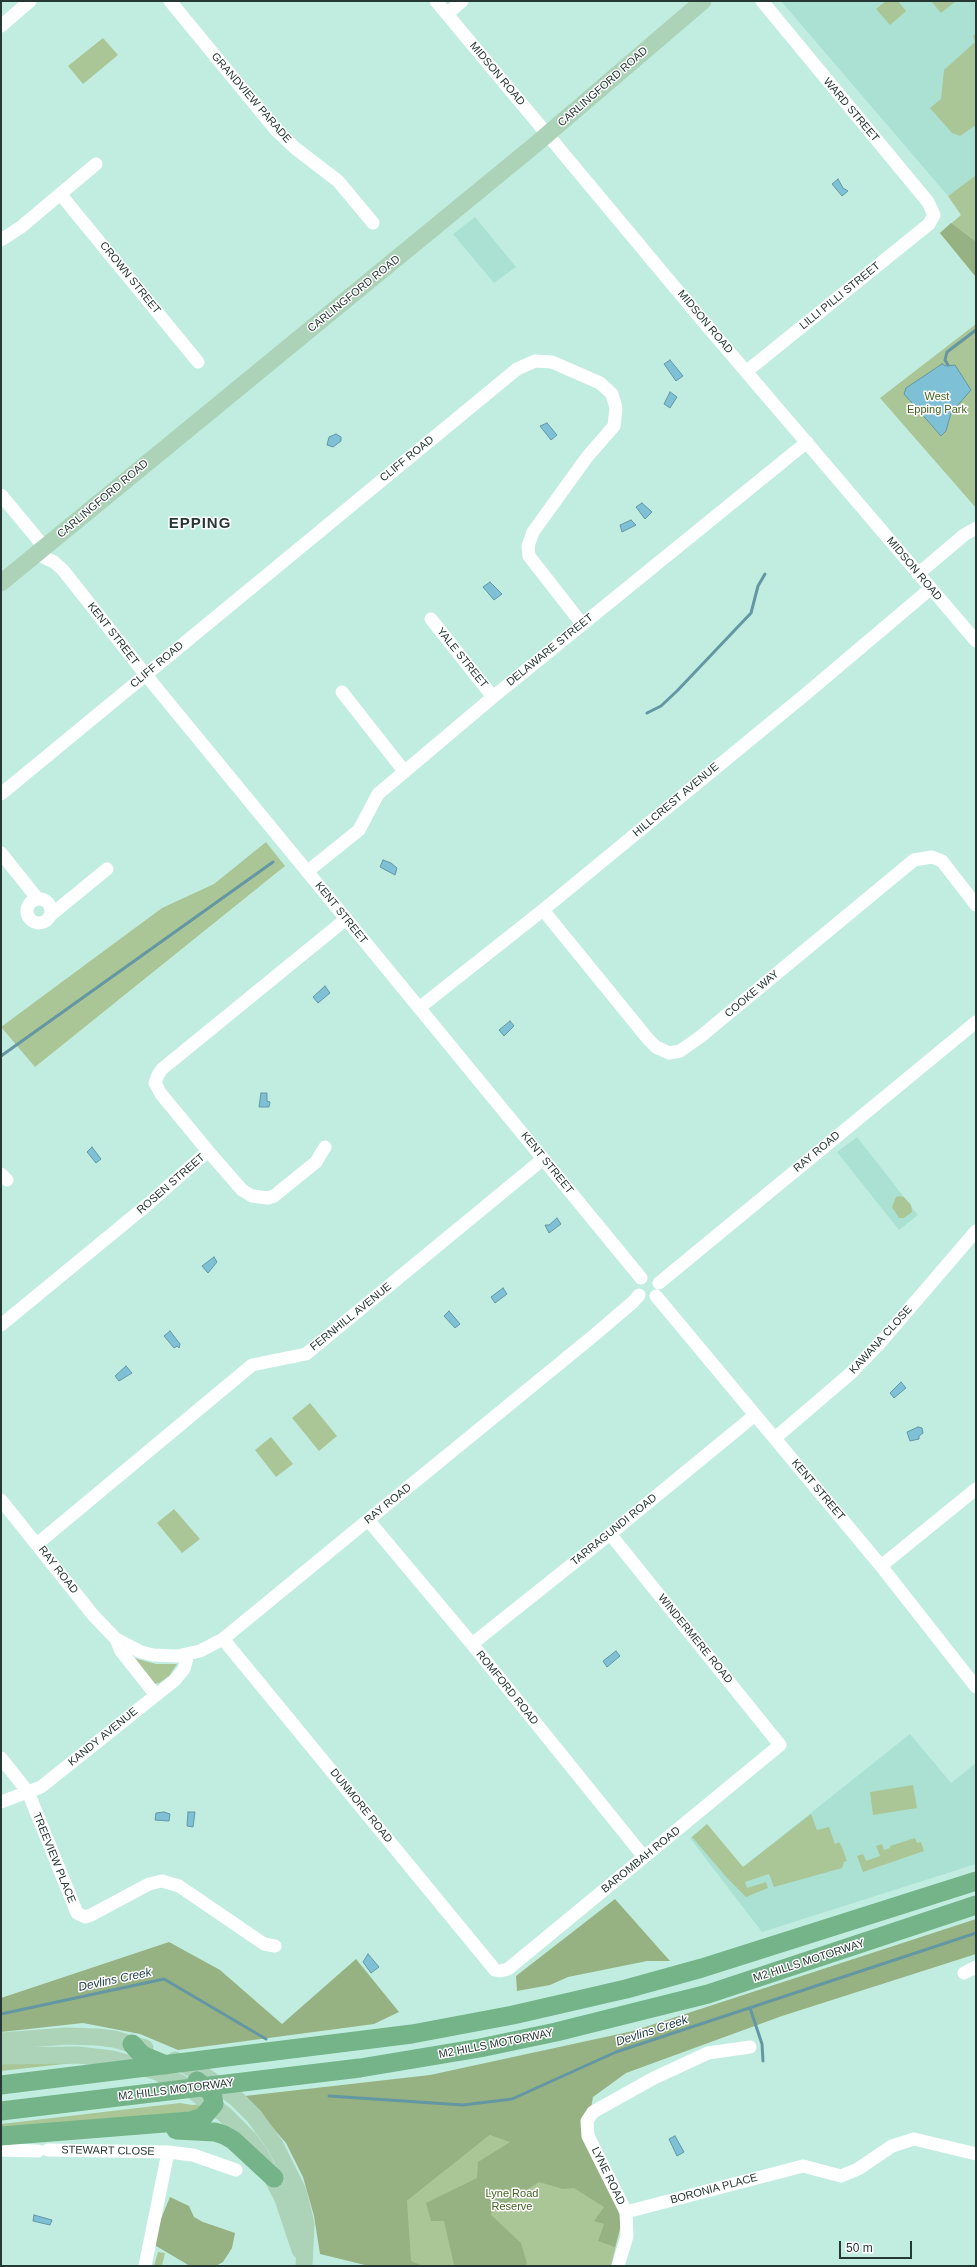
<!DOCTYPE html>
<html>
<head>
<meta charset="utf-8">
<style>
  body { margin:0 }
  #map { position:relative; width:977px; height:2267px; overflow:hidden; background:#c0ede0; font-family:Arial,sans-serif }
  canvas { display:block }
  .frame { position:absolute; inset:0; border:2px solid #263833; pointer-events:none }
  .scale { position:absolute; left:839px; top:2241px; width:73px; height:18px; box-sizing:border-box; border:2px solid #263833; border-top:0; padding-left:5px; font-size:12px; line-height:14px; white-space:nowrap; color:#263833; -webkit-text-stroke:3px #fff; paint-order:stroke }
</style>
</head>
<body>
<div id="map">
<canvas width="977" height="2267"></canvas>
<div class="frame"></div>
<div class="scale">50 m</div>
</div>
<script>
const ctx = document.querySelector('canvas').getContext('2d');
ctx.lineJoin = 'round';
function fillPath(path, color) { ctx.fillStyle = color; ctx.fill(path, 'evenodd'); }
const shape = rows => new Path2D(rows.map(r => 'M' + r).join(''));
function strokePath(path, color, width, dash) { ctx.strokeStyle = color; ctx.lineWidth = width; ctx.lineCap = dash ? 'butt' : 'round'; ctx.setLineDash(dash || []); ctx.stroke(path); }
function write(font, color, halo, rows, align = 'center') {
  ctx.font = font + ' Arial,sans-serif'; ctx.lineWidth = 3; ctx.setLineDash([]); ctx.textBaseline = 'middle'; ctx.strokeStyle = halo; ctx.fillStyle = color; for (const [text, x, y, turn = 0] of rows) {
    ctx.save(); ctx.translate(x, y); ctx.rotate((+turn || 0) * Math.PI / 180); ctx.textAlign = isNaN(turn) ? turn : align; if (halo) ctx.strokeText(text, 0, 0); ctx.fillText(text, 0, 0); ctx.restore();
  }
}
fillPath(shape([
  [781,1,976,1,976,175,948,196],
  [475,217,516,267,494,283,453,234],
  [857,1137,918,1215,899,1230,837,1152],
  [910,1734,951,1783,976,1763,976,1864,762,1932,690,1838,707,1824,743,1867]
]), '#abe1d2');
fillPath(shape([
  [886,1,898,1,906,11,890,25,876,9],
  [931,1,956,1,941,13],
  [976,33,976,125,960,136,952,133,930,108,941,99,944,70,975,42,973,36],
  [103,38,118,55,83,84,68,66],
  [976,175,976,277,940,233,961,215,948,196],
  [976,324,976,508,880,398],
  [266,842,285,866,35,1067,1,1027,162,908,214,884],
  [899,1196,904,1197,911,1205,912,1212,904,1218,899,1218,892,1207,896,1197],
  [310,1403,337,1436,319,1451,292,1418],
  [271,1437,293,1464,276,1477,255,1450],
  [174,1509,200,1539,182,1553,157,1523],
  [134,1658,156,1664,177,1664,169,1676,159,1683,154,1684],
  [913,1785,917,1808,873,1815,870,1792],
  [811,1814,817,1830,829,1827,835,1844,839,1842,842,1847,847,1861,844,1862,842,1868,774,1887,769,1874,745,1882,747,1888,766,1882,768,1888,746,1897,728,1879,692,1837,707,1824,743,1867],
  [915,1838,917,1843,921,1842,924,1851,863,1872,857,1856,863,1854,866,1861,880,1856,876,1846,882,1844,884,1850,890,1848,890,1846],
  [1,2062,82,2062,1,2071],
  [180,2103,192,2105,201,2104,199,2111,1,2129,1,2124],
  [490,2135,571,2137,622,2221,611,2266,385,2266,407,2201],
  [158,2252,165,2253,162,2266,154,2266]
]), '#abc696');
fillPath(shape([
  [951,223,976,242,976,277,940,233],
  [615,1899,670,1961,647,1961,568,1977,550,1985,517,1991,516,1976],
  [976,1919,976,1954,782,2016,626,2073,593,2097,588,2124,622,2221,615,2247,598,2241,604,2224,594,2221,604,2207,574,2188,563,2189,539,2182,490,2214,521,2243,527,2263,525,2266,454,2265,444,2221,431,2221,426,2203,477,2178,478,2162,510,2142,490,2135,407,2201,411,2261,423,2266,369,2266,320,2254,314,2216,303,2177,286,2143,245,2096,430,2075,633,2031],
  [169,1942,220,1970,282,2024,356,1959,399,2012,374,2024,178,2050,140,2034,83,2023,1,2032,1,1998],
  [170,2197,189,2206,194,2217,203,2222,235,2233,232,2248,223,2262,216,2266,190,2266,151,2243]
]), '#97b282');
const water = shape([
  [838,179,843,188,848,191,842,196,832,184,838,179],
  [670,360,683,376,676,381,664,364,670,360],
  [942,364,946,366,955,365,971,390,951,413,946,431,941,436,904,394,906,388,942,364],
  [670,392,677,397,670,408,664,404,670,392],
  [547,423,557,435,551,440,540,426,547,423],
  [336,434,341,437,341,441,333,447,327,445,329,437,336,434],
  [642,503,652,512,645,519,636,507,642,503],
  [631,520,636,525,622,532,620,525,631,520],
  [490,582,502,594,494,600,483,587,490,582],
  [383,860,391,863,397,868,395,875,380,867,383,860],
  [325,986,330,993,318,1003,313,997,325,986],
  [510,1021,514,1026,504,1036,499,1030,510,1021],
  [261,1093,267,1093,267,1101,270,1102,269,1107,259,1107,261,1093],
  [92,1147,101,1159,96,1163,87,1152,92,1147],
  [557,1218,561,1224,549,1233,545,1225,549,1225,557,1218],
  [214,1257,217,1262,208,1273,202,1266,214,1257],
  [503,1288,507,1294,495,1303,491,1297,503,1288],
  [449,1311,460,1324,455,1328,444,1316,449,1311],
  [170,1331,180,1344,179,1348,177,1346,174,1348,164,1336,170,1331],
  [126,1366,132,1373,119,1381,115,1376,126,1366],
  [901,1382,906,1388,894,1398,890,1393,901,1382],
  [918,1427,922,1428,923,1433,919,1436,919,1439,910,1441,907,1432,918,1427],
  [616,1651,620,1656,607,1667,603,1661,616,1651],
  [164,1812,170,1814,169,1821,155,1820,156,1813,164,1812],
  [188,1812,195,1812,193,1827,187,1826,188,1812],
  [368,1954,379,1967,371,1973,363,1962,368,1954],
  [675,2136,684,2152,677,2156,669,2139,675,2136],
  [34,2215,52,2220,50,2225,33,2221,34,2215]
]);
fillPath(water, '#7ec0d5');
strokePath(water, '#6497a4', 1);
strokePath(shape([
  [948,365,945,360,947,352,976,330],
  [647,713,661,706,677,691,751,613,758,586,765,574],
  [1,1056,273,862],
  [750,2008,762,2044,763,2061],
  [1,2014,164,1979,266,2039],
  [329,2096,463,2105,512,2099,616,2052,976,1933]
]), '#6497a4', 3);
strokePath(shape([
  [170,1,276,130,295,148,338,181,373,223],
  [436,1,702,320,976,641],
  [447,14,462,1],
  [1,26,30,1],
  [61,195,198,362],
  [1,240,21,227,96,164],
  [747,371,929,224,934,215,928,202,762,1],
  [1,495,45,548],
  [37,554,54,562,63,570,145,674,641,1278],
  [918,574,964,535,976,528],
  [431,619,493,697],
  [342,692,404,771],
  [1,794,517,369,535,361,552,362,600,383,612,394,616,408,614,426,587,457,533,532,528,546,529,556,582,624],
  [1,853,37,898],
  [308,871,359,830,378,794,493,697,807,442],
  '27 911a12 12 0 1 1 24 0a12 12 0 1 1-24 0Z',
  [543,910,648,1039,656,1047,669,1053,680,1051,700,1037,914,860,932,857,942,861,976,905],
  [52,914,107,869],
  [419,1008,543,910,807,693,930,589],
  [208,1151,242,1190,252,1196,268,1198,274,1196,316,1162,325,1147],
  [1,1174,7,1180],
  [659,1283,976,1022],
  [656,1296,881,1566,976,1687],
  [1,1325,147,1205,208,1151,161,1094,155,1083,158,1075,162,1069,346,919],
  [775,1438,851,1373,879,1344,976,1231],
  [1,1500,93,1615,116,1639,141,1652,153,1655,177,1656,200,1651,223,1639,368,1520,592,1337,633,1302,639,1295],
  [368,1520,472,1644,644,1857],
  [37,1544,252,1365,306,1354,543,1159],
  [881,1566,976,1489],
  [116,1639,121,1651,155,1694],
  [223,1639,495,1970,500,1971,508,1969,780,1745,610,1534],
  [472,1644,610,1534,755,1415],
  [1,1758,28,1792,77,1913,85,1917,91,1915,149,1884,162,1881,179,1886,264,1944,275,1946],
  [1,1802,41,1787,175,1680,184,1669,188,1654],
  [964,1973,976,1967],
  [1,2150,38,2151],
  [48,2150,168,2152,193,2155,236,2170],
  [626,2212,803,2166,841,2176,858,2169,892,2146,914,2139,976,2154],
  [145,2266,168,2152],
  [618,2266,627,2236,626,2212,588,2136,587,2121,593,2112,654,2078,708,2053,750,2047]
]), '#fff', 13);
strokePath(shape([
  [1,583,536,144,703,1],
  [1,2041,67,2036,97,2037,114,2039,145,2048],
  [1,2056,78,2055,112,2059,155,2071,186,2086,224,2114,249,2139,260,2154,283,2199,300,2250],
  [175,2060,204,2075,237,2099,254,2116,275,2145,298,2191,306,2224,304,2266]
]), '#acd2b8', 17);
strokePath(shape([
  [132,2044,142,2055,166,2065],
  [1,2085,412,2034,513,2015,626,1989,702,1968,976,1881],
  [1,2111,360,2068,480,2048,556,2032,708,1994,976,1905],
  [176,2130,215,2132,224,2135,233,2140,274,2178],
  [1,2136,190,2121,203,2117,214,2104,212,2093,197,2081]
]), '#74b488', 19);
write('11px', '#263833', '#fff', [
  ["MIDSON ROAD",497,74,50],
  ["CARLINGFORD ROAD",603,87,-41],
  ["GRANDVIEW PARADE",251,98,49],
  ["WARD STREET",851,110,50],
  ["CROWN STREET",130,278,51],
  ["CARLINGFORD ROAD",354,294,-39],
  ["LILLI PILLI STREET",840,296,-39],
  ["MIDSON ROAD",705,322,50],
  ["CLIFF ROAD",407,459,-39],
  ["CARLINGFORD ROAD",103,499,-40],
  ["MIDSON ROAD",914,569,50],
  ["KENT STREET",113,634,52],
  ["DELAWARE STREET",550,650,-39],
  ["YALE STREET",462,658,51],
  ["CLIFF ROAD",157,665,-40],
  ["HILLCREST AVENUE",676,800,-40],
  ["KENT STREET",341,913,51],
  ["COOKE WAY",752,994,-40],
  ["RAY ROAD",817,1152,-40],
  ["KENT STREET",547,1163,51],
  ["ROSEN STREET",171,1184,-41],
  ["FERNHILL AVENUE",351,1317,-39],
  ["KAWANA CLOSE",881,1340,-48],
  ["KENT STREET",818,1490,50],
  ["RAY ROAD",388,1504,-39],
  ["TARRAGUNDI ROAD",614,1530,-39],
  ["RAY ROAD",58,1570,52],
  ["WINDERMERE ROAD",695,1639,51],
  ["ROMFORD ROAD",507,1688,51],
  ["KANDY AVENUE",103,1737,-39],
  ["DUNMORE ROAD",361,1806,51],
  ["TREEVIEW PLACE",54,1858,68],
  ["BAROMBAH ROAD",641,1860,-39],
  ["M2 HILLS MOTORWAY",809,1961,-18],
  ["M2 HILLS MOTORWAY",496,2044,-11],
  ["M2 HILLS MOTORWAY",176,2090,-7],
  ["STEWART CLOSE",108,2151,1],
  ["LYNE ROAD",608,2176,64],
  ["BORONIA PLACE",714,2189,-15]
]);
write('11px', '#41621e', '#fff', [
  ["West",937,397],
  ["Epping Park",937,410],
  ["Lyne Road",512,2194],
  ["Reserve",512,2207]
]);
write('italic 12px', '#1a3a44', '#fff', [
  ["Devlins Creek",115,1980,-12],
  ["Devlins Creek",652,2031,-18]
]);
ctx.letterSpacing = '1px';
write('bold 15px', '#263833', '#fff', [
  ["EPPING",200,524]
]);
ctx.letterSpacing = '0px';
</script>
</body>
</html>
